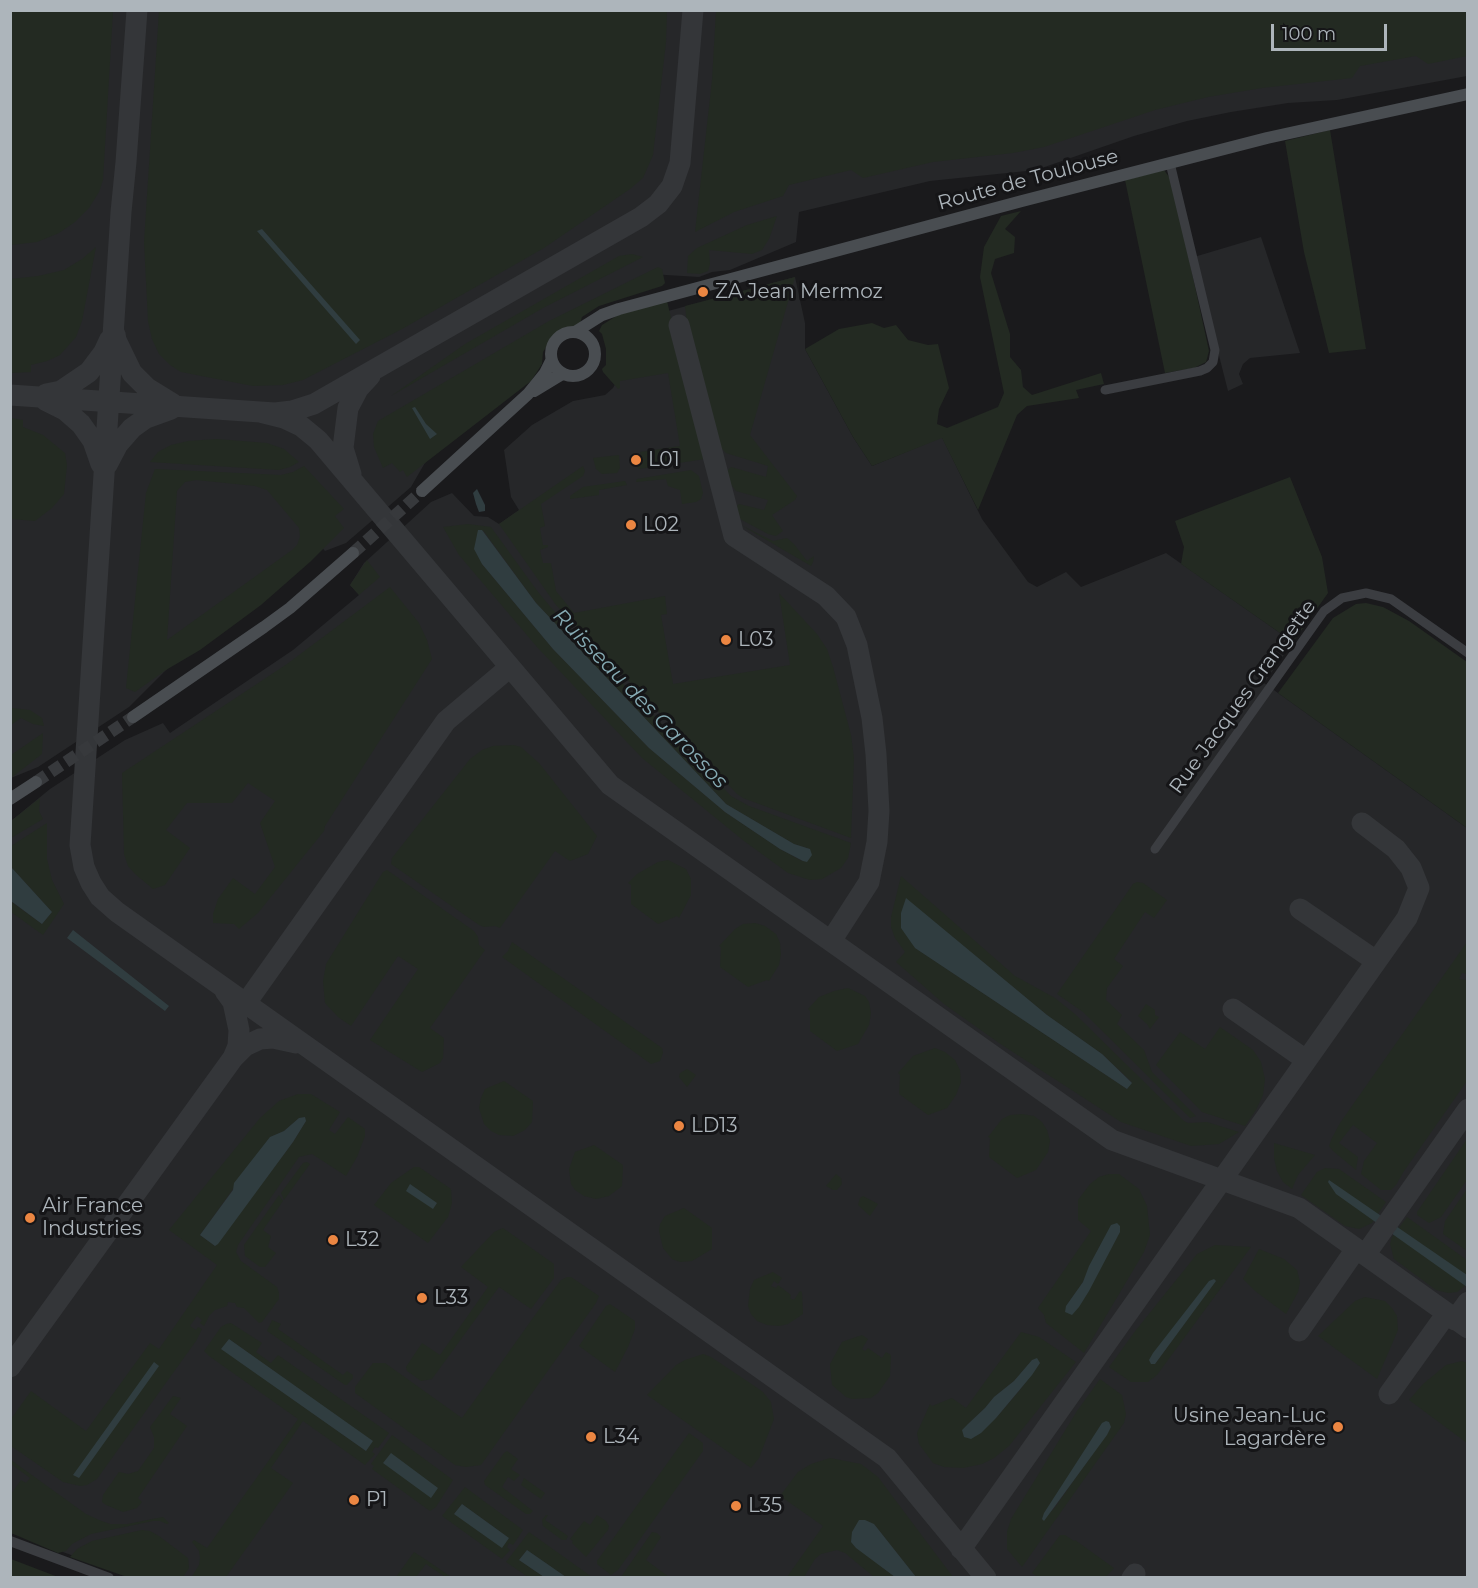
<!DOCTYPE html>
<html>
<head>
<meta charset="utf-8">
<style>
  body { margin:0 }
  #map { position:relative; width:1478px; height:1588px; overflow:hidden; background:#1a1a1c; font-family:Montserrat,sans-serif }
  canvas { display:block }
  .frame { position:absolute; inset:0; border:12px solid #adb5bb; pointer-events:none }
  .scale { position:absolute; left:1271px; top:24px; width:116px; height:27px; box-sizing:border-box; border:3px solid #adb5bb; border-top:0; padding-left:8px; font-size:18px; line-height:21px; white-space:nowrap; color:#adb5bb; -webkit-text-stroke:4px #151517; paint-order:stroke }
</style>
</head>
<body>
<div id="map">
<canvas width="1478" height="1588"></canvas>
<div class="frame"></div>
<div class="scale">100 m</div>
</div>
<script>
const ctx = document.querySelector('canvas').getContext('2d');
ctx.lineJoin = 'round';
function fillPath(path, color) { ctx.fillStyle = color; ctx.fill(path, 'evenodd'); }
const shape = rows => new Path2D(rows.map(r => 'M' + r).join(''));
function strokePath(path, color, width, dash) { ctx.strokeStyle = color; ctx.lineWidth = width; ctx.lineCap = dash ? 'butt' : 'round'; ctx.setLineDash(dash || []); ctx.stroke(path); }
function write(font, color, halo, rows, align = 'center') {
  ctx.font = font + ' Montserrat,sans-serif'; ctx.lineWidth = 6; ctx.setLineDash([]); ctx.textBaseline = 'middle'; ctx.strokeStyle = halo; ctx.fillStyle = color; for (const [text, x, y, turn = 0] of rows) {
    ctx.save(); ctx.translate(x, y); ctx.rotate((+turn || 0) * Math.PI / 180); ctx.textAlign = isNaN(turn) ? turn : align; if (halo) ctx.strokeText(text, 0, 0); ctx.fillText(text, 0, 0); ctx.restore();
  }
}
fillPath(shape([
  [11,11,1467,11,1467,76,1337,100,1288,103,1231,112,1187,121,1134,136,1036,170,930,181,799,212,796,242,730,270,712,272,699,277,650,274,551,322,426,461,411,487,346,543,325,551,318,543,166,670,129,707,38,767,11,778],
  [1261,237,1300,353,1250,358,1243,364,1239,374,1243,384,1228,391,1194,257],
  [795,277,805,323,805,349,853,437,872,466,942,437,982,519,1028,582,1037,587,1066,572,1081,587,1166,553,1293,642,1264,683,1467,828,1467,1577,134,1578,11,1533,11,821,50,789,125,740,163,723,170,733,293,650,359,595,350,585,364,563,431,502,452,493,474,516,488,517,499,524,519,510,511,497,504,450,532,425,573,401,605,395,613,388,619,377,668,311]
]), '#262729');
fillPath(shape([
  [10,11,113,11,103,180,99,192,89,208,75,222,59,233,37,242,11,245],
  [159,11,667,11,666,42,653,155,643,178,630,189,544,248,402,329,303,380,283,385,253,386,181,372,170,365,159,354,152,339,148,321,144,242],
  [716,11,1467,11,1467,56,1428,64,1416,56,1360,66,1352,78,1262,88,1208,97,1155,110,1044,147,1013,153,933,162,863,178,851,170,789,185,783,196,734,212,695,232,712,80],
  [1330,130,1366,349,1329,353,1304,252,1285,141],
  [1164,170,1172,181,1209,351,1206,362,1194,368,1165,373,1125,180],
  [1021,211,1005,229,1015,237,1014,253,995,259,991,273,1010,334,1010,357,1021,370,1023,387,1032,395,1101,373,1104,384,1076,390,1079,398,1027,406,1017,415,978,510,942,438,872,466,853,437,805,349,839,329,872,323,884,328,896,325,908,340,928,345,938,344,949,388,939,409,937,424,947,428,998,407,1004,393,980,277,984,247,1001,216],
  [777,216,769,239,762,250,752,254,709,250,710,264,708,271,700,274,687,273,688,256,697,248,747,225],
  [96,247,82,321,76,337,60,355,47,361,31,365,31,372,11,373,11,279,38,276,64,270,82,259],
  [632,254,643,257,543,308,391,396,465,344,619,256],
  [658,267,662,269,665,283,662,286,599,306,582,317,579,327,565,329,555,333,543,352,542,364,531,381,407,477,403,470,400,472,392,463,383,468,374,447,373,434,378,421,549,321],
  [795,277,750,435,797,496,795,500,772,515,783,531,776,536,768,534,740,519,736,507,739,504,764,510,768,500,736,491,730,483,726,472,731,467,766,477,768,466,726,453,720,447,688,331,685,306],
  [667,301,705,459,639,469,634,464,642,462,640,452,680,446,668,373,620,381,620,388,618,389,603,372,602,369,606,365,606,349,602,334,599,331,602,325,618,315],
  [10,418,23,420,23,427,43,435,65,453,67,465,64,494,52,508,35,521,11,519],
  [217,439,267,443,284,449,299,462,290,467,279,470,150,462,158,452,171,445,188,441],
  [619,455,620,468,617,473,602,474,596,469,593,458],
  [304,466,344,509,335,516,344,528,310,562,261,605,200,650,166,670,135,692,126,688,146,493,155,469,281,475,293,472],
  [196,480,255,486,267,490,299,528,300,537,297,545,292,550,167,640,177,491,185,482],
  [583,466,585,471,583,476,541,504,545,526,540,528,543,545,548,545,548,547,540,550,543,563,551,563,556,591,574,613,665,596,667,614,661,615,673,684,790,665,779,593,817,634,827,649,833,667,851,735,854,758,851,838,743,798,737,794,556,605,499,524],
  [691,470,699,476,703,493,701,499,696,502,682,504,680,490,668,486,666,479,636,482,637,479],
  [1290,477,1322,557,1328,593,1293,642,1181,564,1184,547,1175,521],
  [625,481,627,485,599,490,599,495,570,499,570,496,583,487],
  [468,524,491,527,538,592,560,618,731,796,749,806,851,843,848,858,841,868,822,879,810,880,788,873,744,841,642,758,537,647,459,555,443,527],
  [483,530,536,603,726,804,794,844,810,849,802,861,780,849,725,812,649,748,553,649,482,564],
  [741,525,773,541,787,538,794,544,807,561,814,556,813,562,811,566],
  [367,560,380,577,359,595,350,585],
  [390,587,419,623,427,640,432,659,325,826,324,831,258,913,239,929,234,924,213,923,213,914,218,899,233,878,255,894,275,867,260,823,275,801,248,783,232,803,187,803,166,830,190,848,165,885,153,889,135,874,128,866,124,854,122,773,287,664],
  [1366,603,1383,607,1409,621,1467,662,1467,828,1278,693,1333,618,1356,604],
  [11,708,30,710,42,718,44,726,33,724,21,718,11,725],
  [43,733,42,754,11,778,11,755],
  [513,745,521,747,539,763,597,836,588,854,570,861,555,851,500,928,495,926,484,927,479,925,391,864,392,858,470,759,482,750,493,746],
  [40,798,39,811,43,819,11,838,11,821],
  [47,823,47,859,52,880,64,904,43,935,11,912,10,901,42,924,52,912,11,867,11,846],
  [668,860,686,869,691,879,691,895,679,918,677,916,658,924,631,904,631,885,628,883,637,874,658,862],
  [387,870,474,931,478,937,479,945,485,950,430,1028,444,1038,443,1058,440,1063,422,1072,370,1040,418,969,398,956,351,1026,338,1017,325,1003,323,981,326,964,383,872],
  [901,876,1015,976,1055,998,1075,1014,1184,1121,1188,1123,1207,1122,1239,1132,1219,1144,1191,1146,1121,1122,999,1043,944,1004,896,962,905,952,895,938,891,927,891,917],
  [906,899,1047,1015,1102,1054,1132,1082,1127,1089,915,948],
  [1137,882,1143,883,1167,900,1154,918,1145,912,1114,959,1123,966,1107,988,1106,1000,1122,1015,1117,1024,1144,1050,1152,1072,1196,1116,1190,1118,1083,1012,1057,994,1133,884],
  [755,923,765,926,776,934,780,943,781,954,779,965,769,981,767,980,748,987,720,967,721,947,719,946,735,929,743,924],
  [512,942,662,1048,663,1053,660,1061,651,1064,502,957,508,951],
  [1467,942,1467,974,1462,973,1459,979,1467,980,1467,1081,1404,1171,1396,1185,1391,1190,1381,1190,1361,1174,1364,1161,1377,1143,1353,1125,1339,1143,1358,1157,1356,1170,1333,1151,1329,1146,1332,1138,1340,1123],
  [848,988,865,996,869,1002,871,1013,869,1025,858,1044,837,1051,810,1031,810,1011,808,1009,819,997,834,991],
  [1146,1004,1155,1010,1155,1015,1159,1017,1150,1029,1147,1024,1138,1016],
  [1220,1027,1253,1050,1261,1062,1265,1079,1263,1095,1256,1110,1245,1126,1202,1112,1156,1065,1180,1032,1205,1049],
  [935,1048,945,1052,955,1060,960,1070,961,1082,956,1095,947,1108,928,1115,899,1094,900,1075,898,1073,913,1056],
  [687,1069,696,1075,687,1087,679,1077,680,1073],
  [504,1081,533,1101,532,1122,525,1130,513,1136,499,1135,491,1131,484,1124,479,1108,481,1098,485,1089],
  [298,1094,311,1094,340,1112,329,1130,335,1134,348,1117,365,1129,365,1136,357,1157,346,1176,312,1154,299,1157,238,1245,236,1252,241,1261,277,1287,279,1293,279,1299,262,1322,259,1323,244,1308,237,1307,235,1303,228,1302,227,1306,215,1310,209,1316,204,1326,200,1323,202,1320,197,1316,190,1326,196,1330,198,1327,202,1329,196,1341,97,1479,87,1485,80,1486,63,1482,11,1446,11,1419,31,1391,86,1431,150,1343,159,1349,217,1265,169,1230,260,1118,279,1101],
  [299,1118,306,1121,293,1142,215,1246,200,1235,270,1137,284,1131],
  [1022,1114,1034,1116,1042,1122,1047,1130,1050,1141,1048,1152,1036,1170,1017,1178,989,1157,990,1138,988,1137,1002,1119,1010,1115],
  [1467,1139,1467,1180,1441,1217,1429,1223,1417,1215,1417,1212],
  [1274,1143,1315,1155,1298,1175,1292,1189,1283,1182,1277,1171,1274,1158],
  [594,1145,623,1165,622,1186,609,1196,596,1199,584,1196,575,1190,571,1184,569,1169,575,1152],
  [307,1162,310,1164,284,1200,281,1193,303,1163],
  [414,1167,419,1167,451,1189,452,1203,448,1217,428,1243,374,1205,391,1183],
  [1325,1168,1339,1169,1386,1202,1372,1223,1359,1229,1345,1226,1301,1195,1317,1172],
  [836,1174,841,1178,842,1184,837,1190,833,1190,826,1186],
  [1109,1174,1119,1174,1139,1189,1147,1206,1150,1235,1144,1252,1084,1353,1046,1323,1044,1315,1038,1308,1091,1231,1078,1220,1078,1200,1090,1184,1099,1177],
  [1100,1245,1098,1270,1089,1291,1066,1306,1083,1282],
  [1467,1189,1468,1251,1467,1251,1443,1234,1445,1221],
  [279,1195,283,1201,263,1230,271,1236,268,1247,276,1253,265,1267,260,1267,245,1256,244,1245],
  [863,1196,878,1204,870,1216,858,1205,860,1198],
  [684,1208,712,1228,712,1249,692,1261,680,1262,672,1259,663,1248,659,1231,660,1224,665,1216],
  [1407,1217,1467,1260,1467,1282,1464,1287,1457,1292,1448,1293,1436,1290,1394,1259,1390,1244,1392,1237],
  [503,1228,554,1264,554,1278,531,1309,499,1287,432,1379,421,1381,407,1371,406,1367,422,1343,440,1355,488,1287,461,1267,494,1232],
  [1215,1245,1251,1247,1157,1375,1148,1382,1131,1382,1109,1367,1136,1330,1197,1254],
  [1215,1281,1155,1364,1151,1364],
  [1259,1249,1284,1259,1297,1270,1300,1282,1298,1292,1286,1314,1255,1291,1243,1279],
  [773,1272,782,1278,778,1284,774,1281,771,1286,776,1288,778,1285,791,1295,790,1298,794,1300,800,1291,802,1292,803,1314,788,1324,779,1326,767,1325,757,1321,751,1314,748,1306,750,1289,754,1280],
  [567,1277,571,1277,599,1296,596,1303,481,1465,466,1467,455,1465,355,1393,355,1387,373,1363,385,1363,462,1418,535,1315,561,1280],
  [1365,1297,1385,1301,1392,1308,1397,1316,1398,1330,1377,1379,1318,1336,1355,1301],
  [610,1304,635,1321,635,1329,628,1347,615,1372,579,1346,606,1306],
  [272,1320,281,1324,278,1329,343,1375,347,1371,353,1375,353,1378,347,1385,345,1385,267,1331],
  [231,1323,262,1343,256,1352,271,1363,278,1355,389,1433,378,1448,375,1447,372,1452,375,1454,365,1465,303,1421,271,1468,293,1483,226,1577,191,1578,199,1565,200,1558,199,1551,192,1542,194,1540,207,1548,298,1419,209,1356,204,1351,221,1327,226,1324],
  [229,1339,372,1441,366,1451,222,1349],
  [1021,1332,1039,1337,1076,1362,1009,1446,994,1458,982,1464,963,1468,944,1467,933,1463,919,1444,917,1433,930,1404,932,1406,952,1398,966,1408],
  [1032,1360,1040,1363,1020,1390,996,1418,968,1424,985,1408,994,1397,1014,1381],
  [862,1335,868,1339,862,1349,865,1351,868,1348,882,1358,886,1352,891,1355,890,1376,878,1393,871,1398,852,1399,846,1397,832,1385,830,1364,842,1342],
  [703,1354,711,1357,753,1385,763,1392,771,1402,774,1419,759,1458,751,1468,647,1395,676,1365,685,1360],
  [1462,1361,1467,1363,1467,1443,1409,1400,1423,1384,1446,1365],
  [1100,1379,1122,1395,1126,1414,1124,1423,1022,1567,1007,1549,1007,1532,1011,1519,1077,1411],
  [1111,1427,1054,1509,1042,1519,1090,1444],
  [173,1396,181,1398,170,1414,187,1426,138,1498,142,1502,137,1508,123,1512,106,1505,102,1502,103,1495,119,1472,128,1474,138,1471,154,1448,154,1437,150,1427],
  [689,1433,703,1443,703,1451,618,1570,611,1575,597,1564,597,1561],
  [392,1435,453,1480,436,1507,430,1511,372,1469,374,1466,371,1464],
  [507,1451,518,1459,511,1469,520,1475,514,1481,508,1477,502,1487,533,1511,530,1514,526,1514,485,1485,484,1481,504,1453],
  [830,1458,861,1464,878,1477,953,1577,916,1577,874,1524,878,1564,895,1577,874,1577,845,1553,837,1550,821,1554,815,1559,804,1577,787,1577,823,1526,780,1496,798,1472,811,1464],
  [11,1460,86,1514,99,1520,110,1524,127,1524,163,1517,169,1523,167,1524,160,1521,153,1521,91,1534,72,1544,66,1551,58,1553,11,1533,11,1494,21,1480,26,1483,30,1478,11,1464],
  [524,1478,545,1493,541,1499,521,1485],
  [465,1487,523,1530,513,1545,509,1543,507,1547,510,1550,502,1559,442,1516],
  [462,1504,509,1538,454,1514],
  [546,1515,548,1515,545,1520,568,1536,566,1540,562,1540,543,1526,542,1520],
  [597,1515,606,1521,609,1526,608,1530,586,1557,572,1543,573,1541,570,1539,584,1521,590,1525],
  [142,1530,150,1531,159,1536,188,1558,189,1568,183,1577,127,1577,70,1557,77,1549,92,1541],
  [529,1532,592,1577,566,1577,527,1550,519,1560,544,1577,528,1577,506,1562],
  [652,1532,657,1533,661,1537,646,1560,669,1577,621,1577],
  [1060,1535,1065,1535,1074,1541,1075,1540,1114,1568,1106,1577,1038,1577,1032,1573],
  [414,1552,428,1561,451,1577,445,1577,426,1564,416,1577,396,1577],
  [11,1559,58,1577,11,1577]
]), '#232a22');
fillPath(shape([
  [262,229,360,340,356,344,257,231],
  [415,407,426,424,437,434,430,439,412,408],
  [477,489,485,505,485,511,479,512,476,504,473,493],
  [478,530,482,530,536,603,726,804,794,844,810,849,812,855,807,862,803,861,780,849,725,812,649,748,553,649,482,564,474,549],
  [11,867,52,912,42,924,11,901],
  [906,898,1047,1015,1102,1054,1132,1083,1127,1089,915,948,901,928,901,913],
  [73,930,169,1006,165,1011,67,938],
  [305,1117,306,1121,293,1142,218,1244,215,1246,200,1235,233,1190,234,1183,270,1137,284,1131,299,1118],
  [1329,1180,1467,1275,1467,1287,1336,1194,1328,1182],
  [410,1184,437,1203,433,1209,406,1191],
  [1117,1223,1120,1226,1120,1232,1089,1291,1079,1307,1072,1315,1065,1312,1066,1306,1083,1282,1089,1266,1111,1225],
  [1214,1279,1216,1281,1155,1364,1151,1364,1149,1360,1153,1353,1209,1281],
  [229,1339,373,1441,366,1451,221,1349],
  [1037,1358,1040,1363,1032,1375,996,1418,981,1433,971,1439,964,1437,962,1430,968,1424,985,1408,994,1397,1014,1381,1032,1360],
  [154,1362,159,1366,79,1478,73,1475],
  [1106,1421,1109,1422,1111,1427,1107,1435,1044,1521,1042,1519,1044,1513,1102,1423],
  [391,1453,438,1488,431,1498,383,1463],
  [462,1504,509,1538,502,1548,454,1514],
  [859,1520,865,1520,874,1524,916,1577,895,1577,856,1548,851,1542,852,1532],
  [527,1550,566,1577,544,1577,519,1560]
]), '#303d40');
strokePath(shape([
  [137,10,126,162,121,212,80,845,84,867,91,883,100,897,117,912,887,1458,986,1578],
  [679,325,734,536,826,596,846,617,857,645,872,718,876,754,879,811,877,842,869,882,831,941],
  [115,334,116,340,132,373,147,388,173,404],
  [46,394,61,391,89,372,104,352,110,339],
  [10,395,275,413,292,411,314,404,641,217,658,204,672,186,680,163,693,10],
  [45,400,65,410,81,424,93,441,101,464],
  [260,412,284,418,301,426,318,440,610,785,1112,1140,1299,1208,1468,1328],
  [107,465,118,444,132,428,146,418,171,409],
  [351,474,343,448,348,408,358,389,370,376],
  [1300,909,1376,961],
  [225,991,233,1002,239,1030,238,1046,233,1058],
  [246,1003,446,721,510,667],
  [1233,1009,1306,1060],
  [1365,1255,1468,1109],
  [1455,1320,1468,1302],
  [1299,1331,1356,1249],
  [10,1367,233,1058,245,1046,260,1039,273,1038,296,1043],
  [1389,1394,1447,1313],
  [961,1549,1407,918,1419,888,1411,868,1396,849,1362,823],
  [1132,1578,1135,1574]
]), '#343639', 21);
strokePath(shape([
  [353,553,422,491],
  [36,782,133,717]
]), '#37393c', 12, [12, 6]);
strokePath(shape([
  [1105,390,1200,371,1207,368,1213,362,1215,350,1170,163],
  [1155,849,1324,611,1342,598,1366,593,1391,599,1468,653]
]), '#3b3d41', 9);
strokePath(shape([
  [10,1541,109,1578]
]), '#3b3d41', 10);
strokePath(shape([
  '551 354a22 22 0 1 1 44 0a22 22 0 1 1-44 0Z',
  [575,332,602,315,619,309,1022,201,1267,138,1468,94],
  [534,391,562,374],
  [422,491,528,394,545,373,551,361],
  [133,717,264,627,290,608,353,553],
  [10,799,36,782]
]), '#494d51', 12);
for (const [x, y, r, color] of [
  [703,292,6,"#eb8642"],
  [636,460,6,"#eb8642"],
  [631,525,6,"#eb8642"],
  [726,640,6,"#eb8642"],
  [679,1126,6,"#eb8642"],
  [30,1218,6,"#eb8642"],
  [333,1240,6,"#eb8642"],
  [422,1298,6,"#eb8642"],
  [1338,1427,6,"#eb8642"],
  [591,1437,6,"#eb8642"],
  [354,1500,6,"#eb8642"],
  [736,1506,6,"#eb8642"]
]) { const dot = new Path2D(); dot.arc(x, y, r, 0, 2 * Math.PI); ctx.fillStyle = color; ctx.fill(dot); strokePath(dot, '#151517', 2); }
write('20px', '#adb5bb', '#151517', [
  ["Route de Toulouse",1028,180,-15],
  ["Rue Jacques Grangette",1243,697,-54]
]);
write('20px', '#adb5bb', '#151517', [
  ["ZA Jean Mermoz",715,292],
  ["L01",648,460],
  ["L02",643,525],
  ["L03",738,640],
  ["LD13",691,1126],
  ["Air France",42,1206],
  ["Industries",42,1229],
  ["L32",345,1240],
  ["L33",434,1298],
  ["Usine Jean-Luc",1326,1416,"right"],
  ["Lagardère",1326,1439,"right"],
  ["L34",603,1437],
  ["P1",366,1500],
  ["L35",748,1506]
], 'left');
write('italic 21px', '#86abb4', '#151517', [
  ["Ruisseau des Garossos",640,699,46]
]);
</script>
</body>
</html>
